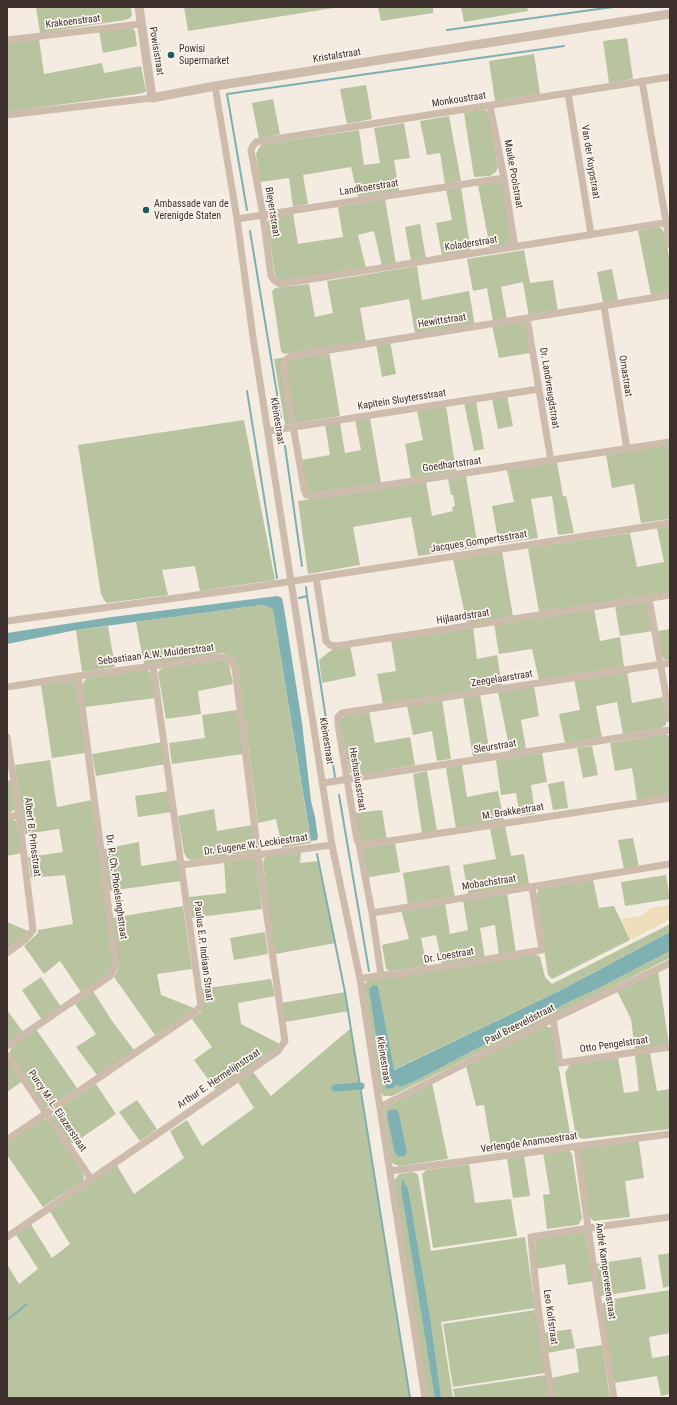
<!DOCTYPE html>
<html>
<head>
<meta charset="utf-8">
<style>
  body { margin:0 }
  #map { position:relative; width:677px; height:1405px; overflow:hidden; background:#f4ebe1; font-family:"Roboto Condensed",sans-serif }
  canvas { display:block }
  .frame { position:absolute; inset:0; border:8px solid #3b302b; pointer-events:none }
</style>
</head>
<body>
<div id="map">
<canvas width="677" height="1405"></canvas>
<div class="frame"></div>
</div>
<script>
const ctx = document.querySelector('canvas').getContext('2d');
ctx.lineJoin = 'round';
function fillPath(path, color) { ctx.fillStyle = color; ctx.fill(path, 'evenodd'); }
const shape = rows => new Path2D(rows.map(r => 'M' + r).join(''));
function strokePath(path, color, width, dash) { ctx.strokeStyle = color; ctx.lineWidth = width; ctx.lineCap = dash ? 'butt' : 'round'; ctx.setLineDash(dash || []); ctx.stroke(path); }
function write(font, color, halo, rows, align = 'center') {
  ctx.font = font + ' "Roboto Condensed",sans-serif'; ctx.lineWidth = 3.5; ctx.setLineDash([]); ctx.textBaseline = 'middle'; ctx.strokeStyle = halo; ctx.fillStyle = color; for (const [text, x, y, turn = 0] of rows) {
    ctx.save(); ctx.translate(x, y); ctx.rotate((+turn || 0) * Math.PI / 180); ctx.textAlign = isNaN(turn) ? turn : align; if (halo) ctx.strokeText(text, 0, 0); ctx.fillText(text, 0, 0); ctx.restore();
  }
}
fillPath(shape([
  [36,7,131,7,132,15,130,18,125,20,40,33],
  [184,7,340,7,188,31],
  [378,7,433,7,433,13,381,21],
  [461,7,527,7,528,11,464,22],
  [132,28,135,31,137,46,103,53,99,31],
  [627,38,633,79,609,83,603,41],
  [39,39,44,74,102,63,104,73,141,66,146,91,143,93,138,94,7,112,7,43],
  [534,54,540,94,495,101,489,61],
  [366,85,372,119,347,124,340,89],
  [273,99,280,134,259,139,252,103],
  [483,109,487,111,489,116,498,167,496,172,490,176,474,177,464,113],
  [449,116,461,181,445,184,440,153,427,155,420,121],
  [404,123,410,158,394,160,399,191,358,197,351,167,303,175,308,204,293,207,289,178,260,182,256,154,260,146,264,144,359,130,364,165,380,163,374,128],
  [498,182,502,183,512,244,490,248,478,185],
  [461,187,471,252,442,256,436,223,452,220,446,189],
  [385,199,396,264,382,266,374,231,358,235,366,268,286,283,278,280,275,275,267,223,269,219,273,217,293,213,298,244,343,237,338,207],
  [420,224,426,259,411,261,405,227],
  [658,227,662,229,665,234,670,262,670,292,651,295,638,231],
  [524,250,530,283,553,280,558,312,529,317,523,282,501,287,507,320,493,322,487,288,473,291,467,259],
  [417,266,422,300,469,291,475,326,415,334,409,299,360,308,366,342,284,354,281,351,272,291,275,288,309,284,315,317,333,313,327,281],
  [612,269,618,300,603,303,597,272],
  [521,320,526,323,530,353,499,358,492,325],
  [390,341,396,374,382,377,376,344],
  [329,351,340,416,285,425,274,359],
  [507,396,513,426,498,429,492,399],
  [476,401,484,449,474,451,464,403],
  [446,406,456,471,411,478,405,444,423,440,417,411],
  [370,418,381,483,314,494,309,493,306,490,301,460,330,455,325,425,340,423,345,453,361,450,355,420],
  [244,420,275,580,200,591,195,566,162,570,168,595,107,603,104,600,101,594,78,445],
  [669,444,670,519,641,523,634,484,612,488,606,455],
  [557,462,563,496,566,496,574,533,558,535,552,496,531,499,538,538,499,544,492,506,514,502,507,470],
  [466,476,478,547,418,556,411,517,353,527,360,565,308,574,298,501,426,482,432,516,453,511,452,507,455,506,453,495,451,495,448,479],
  [670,526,670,592,539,612,528,548,630,533,637,567,664,562,657,528],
  [502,551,513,617,467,624,453,559],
  [643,602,647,603,653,631,620,636,615,606],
  [262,605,269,607,273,610,311,843,282,848,276,819,258,823,238,667,235,660,230,656,223,653,144,665,136,622],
  [594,609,600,641,620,637,624,667,539,680,532,649,499,654,494,624],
  [108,626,115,667,82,672,76,630],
  [473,627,477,659,497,655,502,686,383,704,377,674,396,671,391,640],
  [670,629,670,659,667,660,664,659,662,656,658,631],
  [350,645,356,676,322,683,319,660,334,648],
  [219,659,225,661,229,664,233,684,198,691,201,714,166,719,158,673,160,670,164,667],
  [145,670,149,671,152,676,155,698,85,707,82,685,86,678],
  [627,671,632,703,663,697,667,719,666,725,661,728,623,734,617,702,596,706,602,738,565,743,559,714,580,710,574,679],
  [74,680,76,682,85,753,52,758,41,685],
  [534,686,539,716,521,720,526,749,510,751,498,692],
  [480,694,490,754,473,757,463,697],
  [442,700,451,759,437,761,432,731,413,735,407,706],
  [237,710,243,754,172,764,169,743,205,738,202,715],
  [369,711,375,743,410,737,415,765,356,775,350,773,340,723,341,719,346,715],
  [665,734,670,736,670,795,637,800,632,768,615,771,610,743],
  [163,742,166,764,96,776,92,754],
  [592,746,598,775,583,778,577,748],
  [542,753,547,782,531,785,535,814,520,816,516,793,501,795,496,760],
  [50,760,57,807,92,800,113,967,110,972,81,992,60,961,44,974,24,946,38,933,38,930,73,924,65,875,31,878,28,857,63,852,59,829,25,834,15,765],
  [462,765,467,797,498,791,504,820,456,829,446,768],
  [427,771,437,831,422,833,413,774],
  [11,780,15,809,7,815,7,781],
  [564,781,568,808,553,810,548,784],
  [169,791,172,812,138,817,135,796],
  [214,809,217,831,252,825,255,849,254,852,192,860,188,859,184,853,178,816],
  [382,810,387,840,364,842,360,840,355,813],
  [13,819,16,821,22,853,7,856,7,820],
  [505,826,511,856,524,854,529,884,468,894,463,865,496,859,490,828],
  [633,838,639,867,624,869,618,840],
  [139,842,141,866,178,860,181,881,109,891,103,849],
  [395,843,400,872,364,878,359,849],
  [301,852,300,863,319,861,336,943,275,954,263,863,264,859,268,856],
  [253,857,256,859,262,909,192,918,189,897,226,893,224,861],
  [449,865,455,897,408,905,403,873],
  [666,875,670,899,625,906,621,882],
  [593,879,599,908,614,906,630,940,552,979,548,975,536,896,539,887],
  [507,892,516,953,499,956,495,925,480,928,485,958,442,964,436,935,421,938,427,966,394,971,389,971,386,968,382,945,409,939,401,910,445,903,450,934,468,930,463,900],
  [183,906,192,969,157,974,161,995,194,1008,191,1012,155,1035,114,977,119,968,112,918],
  [7,922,28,931,27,936,7,949],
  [670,924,670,932,598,970,557,992,393,1070,378,986,370,987,383,1081,385,1086,395,1085,402,1087,417,1080,526,1023,554,1011,562,1005,599,988,668,952,670,949,670,958,392,1096,384,1096,382,1094,380,1090,364,984,369,980,535,954,540,957,545,977,552,984],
  [265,932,268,954,234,960,230,938],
  [658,971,669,1045,635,1050,631,1019,617,991],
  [41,977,61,1007,42,1020,22,990],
  [271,979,275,996,238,1003,241,1024,280,1044,275,1049,216,1090,194,1060,212,1047,192,1019,201,1012,203,1005,201,989],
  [93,991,112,1021,134,1050,97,1075,76,1047,96,1034,75,1004],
  [345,992,349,1011,285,1022,282,1003],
  [7,1010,23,1032,7,1043],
  [546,1026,552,1028,570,1134,569,1138,563,1142,492,1153,484,1105,476,1106,466,1066],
  [351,1028,410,1398,7,1398,7,1264,19,1284,38,1269,15,1233,30,1223,52,1258,70,1244,49,1210,116,1164,134,1194,184,1158,170,1131,187,1120,202,1146,254,1108,238,1082,253,1072,271,1096],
  [36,1029,77,1088,50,1107,46,1107,10,1056,10,1051,13,1044],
  [650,1053,657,1091,670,1089,670,1129,582,1139,578,1137,575,1131,565,1073,569,1066,572,1064,618,1057,624,1093,639,1091,635,1055],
  [7,1059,23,1081,7,1092],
  [432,1083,448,1159,400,1166,396,1165,392,1163,391,1159,384,1111,385,1107],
  [388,1111,399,1113,407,1152,405,1156,399,1157,396,1155,394,1151,387,1115],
  [96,1084,116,1114,74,1143,70,1143,53,1120,53,1116,54,1112],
  [137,1100,157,1129,140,1141,119,1112],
  [46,1119,49,1122,83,1173,84,1178,83,1181,43,1207,7,1155,7,1143,42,1120],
  [638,1137,644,1178,625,1181,630,1217,594,1221,590,1218,578,1149],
  [568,1149,572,1154,582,1218,579,1224,576,1225,547,1229,543,1195,550,1194,543,1152],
  [524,1156,530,1196,513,1198,507,1158],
  [469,1164,475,1203,511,1199,517,1236,433,1248,422,1174,426,1170],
  [412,1172,416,1173,418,1175,431,1251,525,1237,535,1308,441,1322,453,1398,426,1398,394,1181,399,1174],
  [585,1232,593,1281,568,1285,565,1264,536,1269,535,1238],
  [670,1253,670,1286,663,1288,658,1255],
  [641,1257,646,1289,601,1296,599,1293,595,1264],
  [670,1290,670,1333,649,1337,652,1358,670,1355,670,1394,661,1396,657,1376,614,1383,605,1331,602,1304,607,1300],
  [535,1310,546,1373,453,1387,443,1324],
  [571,1329,575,1348,547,1353,544,1333],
  [602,1345,610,1398,554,1398,551,1378,579,1372,576,1349],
  [546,1375,550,1398,455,1398,453,1389]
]), '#b8c4a0');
fillPath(shape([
  [670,905,670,919,630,940,621,919,641,916,651,908]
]), '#efdcb8');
fillPath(shape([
  [277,596,282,598,284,608,302,723,311,801,315,817,318,838,317,840,311,841,273,610,269,607,262,605,76,630,7,644,7,633,112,617],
  [670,932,670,949,668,952,599,988,562,1005,554,1011,526,1023,417,1080,402,1087,395,1085,393,1088,387,1089,385,1086,383,1081,369,988,374,985,378,986,394,1070,557,992],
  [393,1109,397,1110,399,1113,407,1152,405,1156,399,1157,396,1155,394,1151,387,1115,388,1111],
  [402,1185,406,1185,408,1189,430,1318,441,1398,435,1398,401,1188]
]), '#7fb0b2');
strokePath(shape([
  [447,30,613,7],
  [247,210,227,94,564,46],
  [250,231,281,418],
  [247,391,277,578],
  [285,446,302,566],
  [306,587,307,596],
  [299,598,307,596,335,777],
  [339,795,369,971],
  [317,854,345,992,410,1398],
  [403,1181,404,1187],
  [7,1320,27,1304]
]), '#7fb0b2', 2);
strokePath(shape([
  [335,1088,361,1086]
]), '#7fb0b2', 7);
strokePath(shape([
  [7,40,141,24],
  [670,77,256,142,253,146,251,150,263,215,271,276,275,281,280,284,670,222],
  [642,81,670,245],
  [215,86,237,219,253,337,332,845,360,979,425,1398],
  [568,93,591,234],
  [490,106,504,178,515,247],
  [7,115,152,98],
  [237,219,504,178],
  [670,295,292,356,287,359,284,363,283,367,304,489,306,495,314,496,670,442],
  [604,306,627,449],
  [527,318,551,461],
  [269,431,539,389],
  [316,577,326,641,330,645,336,646,670,595],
  [649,598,670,719],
  [7,621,241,589,670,523],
  [7,687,78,676,221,657,227,658,232,662,235,668,258,854,285,1041,278,1051,7,1237],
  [7,737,19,815,33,930,25,940,7,953],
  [323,783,670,730],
  [7,817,19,815],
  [359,844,363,845,670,798],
  [182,865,332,845],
  [372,913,359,844,357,840,338,724,338,717,342,713,670,663],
  [381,975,372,913,670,864],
  [360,979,381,975,399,974,542,950,532,887],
  [553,1019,560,1063,670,1047],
  [7,1046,110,976,116,965,78,676],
  [7,1055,91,1179],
  [380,1107,553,1019,670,963],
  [7,1140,194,1013,201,1006,153,666],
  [577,1147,598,1299,614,1398],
  [390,1171,670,1134],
  [552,1398,538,1308,531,1237,589,1228,670,1217]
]), '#cdbbac', 7);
strokePath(shape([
  [139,7,152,98,215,86,670,14]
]), '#cdbbac', 9);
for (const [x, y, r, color] of [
  [171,55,4,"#1f5a5e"],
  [146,210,4,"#1f5a5e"]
]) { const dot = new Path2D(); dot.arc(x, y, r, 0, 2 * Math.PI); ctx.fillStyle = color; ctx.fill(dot); strokePath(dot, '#fbf5ee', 1.5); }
write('10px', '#3b302b', '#fbf5ee', [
  ["Krakoenstraat",73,22,-7],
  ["Powisistraat",156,51,81],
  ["Kristalstraat",337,56,-9],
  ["Monkoustraat",459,100,-9],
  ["Van der Kuypstraat",590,162,81],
  ["Mauke Poolstraat",513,174,80],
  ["Landkoerstraat",369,188,-9],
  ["Bleyertstraat",272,212,81],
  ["Koladerstraat",471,244,-9],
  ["Hewittstraat",442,321,-9],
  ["Ornastraat",625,376,81],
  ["Dr. Landvreugdstraat",549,388,81],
  ["Kapitein Sluytersstraat",402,400,-9],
  ["Kleinestraat",277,421,81],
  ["Goedhartstraat",452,465,-8],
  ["Jacques Gompertsstraat",479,542,-9],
  ["Hijlaardstraat",463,617,-9],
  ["Sebastiaan A.W. Mulderstraat",156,655,-7],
  ["Zeegelaarstraat",502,679,-9],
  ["Kleinestraat",326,741,81],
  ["Sleurstraat",495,747,-9],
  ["Heshusiusstraat",357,779,81],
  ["M. Brakkestraat",513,812,-9],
  ["Albert B. Prinsstraat",32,837,83],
  ["Dr. Eugene W. Leckiestraat",256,845,-8],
  ["Mobachstraat",489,883,-9],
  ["Dr. R. Ch. Phoelsinghstraat",116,887,82],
  ["Paulus E.P. Indiaan Straat",203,951,83],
  ["Dr. Loestraat",449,956,-10],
  ["Paul Breeveldstraat",520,1025,-27],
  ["Otto Pengelstraat",614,1045,-8],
  ["Kleinestraat",383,1060,81],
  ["Arthur E. Hermelijnstraat",219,1079,-34],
  ["Purcy M. L. Eliazerstraat",57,1111,56],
  ["Verlengde Anamoestraat",529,1143,-8],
  ["André Kamperveenstraat",605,1271,82],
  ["Leo Kolfstraat",550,1317,82]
]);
write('10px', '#3b302b', '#fbf5ee', [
  ["Powisi",179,49],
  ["Supermarket",179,61],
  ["Ambassade van de",154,204],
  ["Verenigde Staten",154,216]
], 'left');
</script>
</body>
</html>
